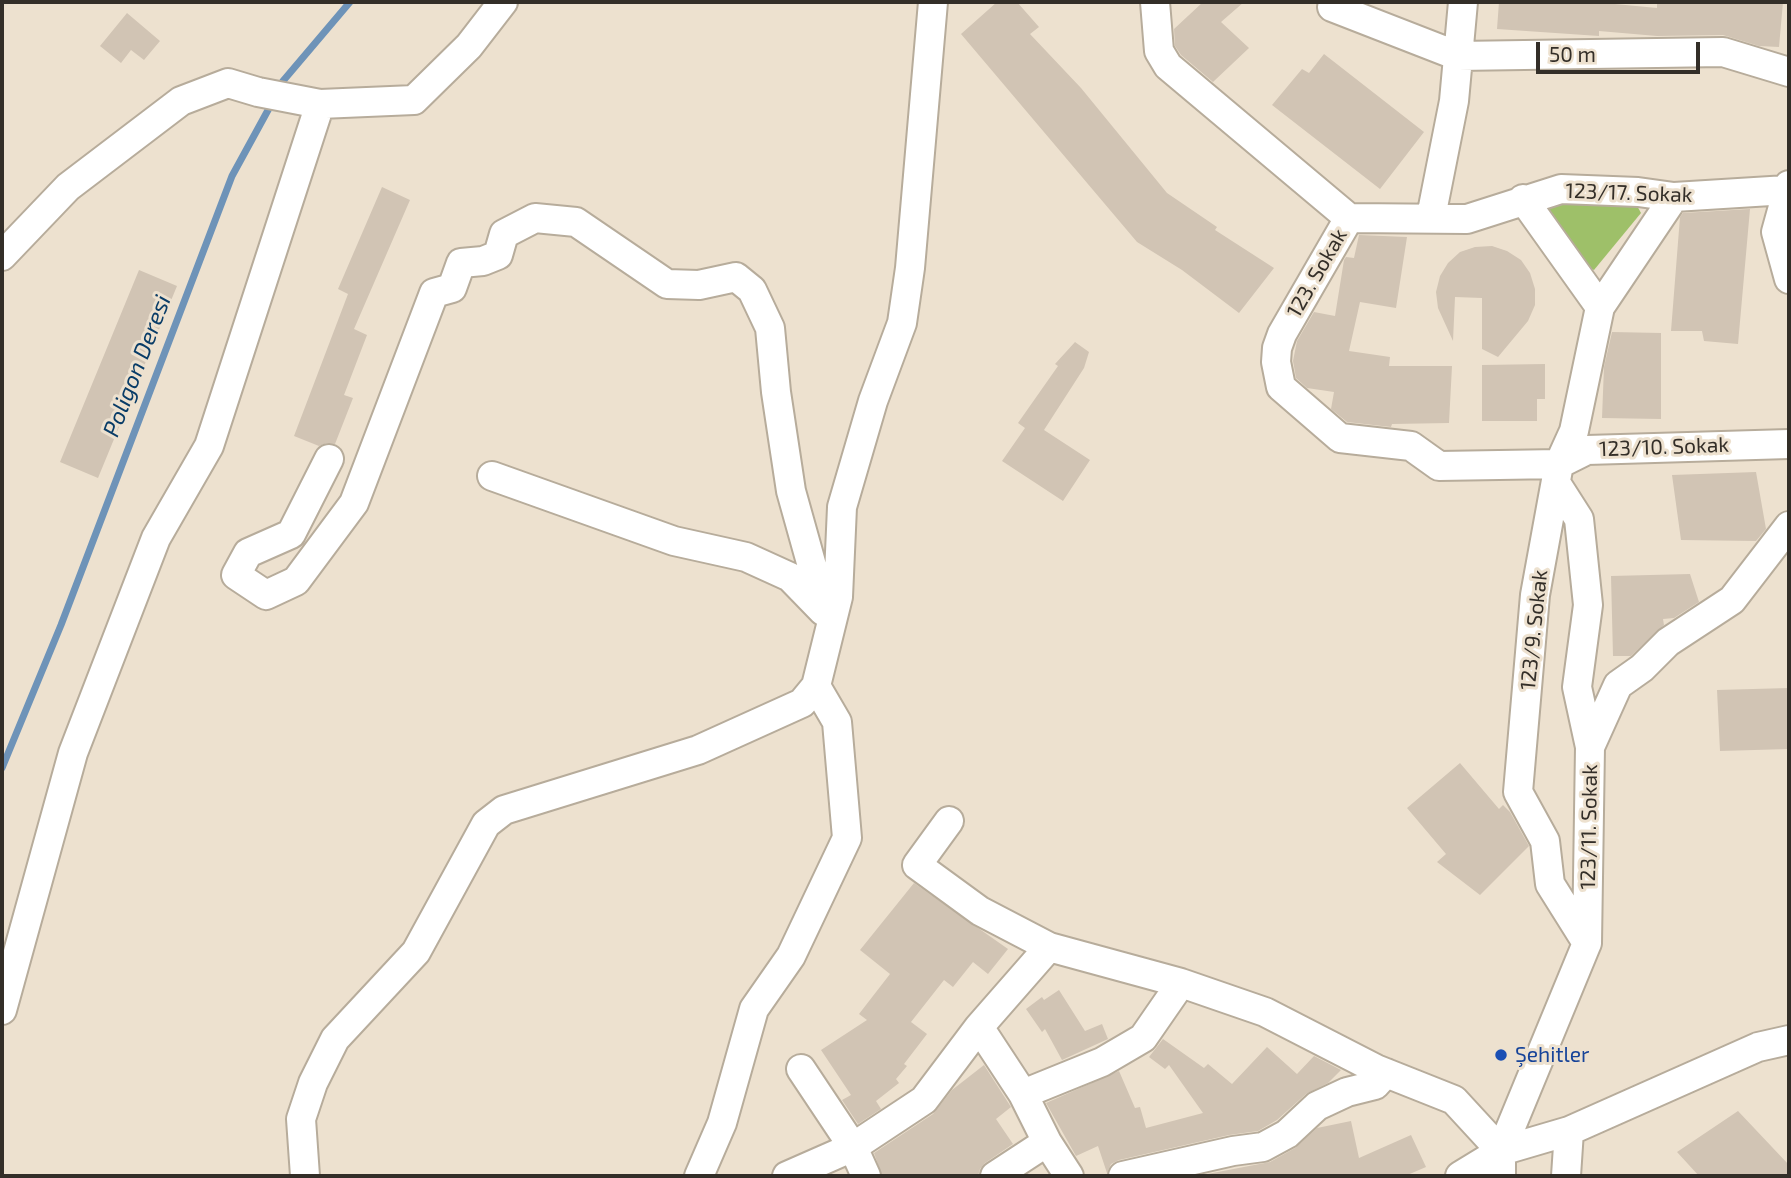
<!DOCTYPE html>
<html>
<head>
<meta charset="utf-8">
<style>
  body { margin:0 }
  #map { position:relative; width:1791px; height:1178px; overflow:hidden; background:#ede1cf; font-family:"Exo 2",sans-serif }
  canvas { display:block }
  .frame { position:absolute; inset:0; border:4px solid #332e28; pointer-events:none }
  .scale { position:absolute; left:1536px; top:42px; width:164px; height:32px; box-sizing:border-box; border:4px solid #332e28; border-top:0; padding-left:9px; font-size:21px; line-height:24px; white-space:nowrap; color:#332e28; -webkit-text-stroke:5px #ede1cf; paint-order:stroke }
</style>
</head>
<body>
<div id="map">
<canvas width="1791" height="1178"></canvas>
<div class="frame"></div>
<div class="scale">50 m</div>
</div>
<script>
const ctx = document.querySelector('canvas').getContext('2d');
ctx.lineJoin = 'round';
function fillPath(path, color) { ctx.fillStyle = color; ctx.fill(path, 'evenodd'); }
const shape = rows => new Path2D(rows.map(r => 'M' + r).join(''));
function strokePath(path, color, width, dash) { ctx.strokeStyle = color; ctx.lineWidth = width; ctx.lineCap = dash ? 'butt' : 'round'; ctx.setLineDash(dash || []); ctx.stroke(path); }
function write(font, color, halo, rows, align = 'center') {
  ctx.font = font + ' "Exo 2",sans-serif'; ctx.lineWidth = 6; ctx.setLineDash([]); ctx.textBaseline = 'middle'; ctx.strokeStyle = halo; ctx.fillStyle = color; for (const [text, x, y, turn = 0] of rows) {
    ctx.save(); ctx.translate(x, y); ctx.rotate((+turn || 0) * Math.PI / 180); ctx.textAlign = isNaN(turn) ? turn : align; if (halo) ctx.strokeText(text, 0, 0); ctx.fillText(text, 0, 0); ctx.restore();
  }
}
fillPath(shape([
  [1555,198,1635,202,1641,213,1594,270,1584,266,1542,207]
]), '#9ec069');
strokePath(shape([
  [278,90,283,81,350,2],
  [2,768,61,625,232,176,273,101]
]), '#6e93b8', 7);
fillPath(shape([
  [997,2,1017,2,1039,27,1030,34,1081,88,1167,193,1217,227,1215,230,1274,268,1239,313,1182,270,1137,242,961,34],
  [1203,2,1244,2,1221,22,1249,48,1213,82,1181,55,1175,46,1174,29],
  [1499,2,1594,2,1657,8,1657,2,1783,2,1779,47,1759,46,1723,35,1657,36,1599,31,1599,36,1497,29],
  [127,13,160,41,144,60,131,50,121,63,100,46],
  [1324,54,1424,132,1380,189,1272,105,1302,69,1309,73],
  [382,187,410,200,354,329,367,335,344,395,353,398,335,444,327,443,319,446,294,436,348,294,338,289],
  [1750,209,1738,344,1704,341,1702,331,1671,331,1680,217,1683,213],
  [1359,235,1407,237,1396,308,1360,302,1349,351,1390,357,1389,366,1452,366,1449,423,1392,424,1391,427,1347,422,1331,409,1334,392,1307,388,1296,378,1293,361,1297,341,1314,312,1335,316,1344,260,1346,257,1354,258],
  [1492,246,1507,251,1521,260,1530,273,1535,289,1535,305,1528,321,1498,357,1482,349,1482,298,1455,297,1453,341,1438,308,1436,292,1440,276,1448,263,1460,252,1475,247],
  [139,270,177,286,98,478,60,462],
  [1612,332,1661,333,1661,419,1602,418,1604,367],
  [1075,342,1089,352,1084,368,1044,430,1090,460,1063,501,1002,461,1025,428,1018,423,1058,366,1055,364],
  [1545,364,1545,399,1537,399,1537,421,1482,421,1482,365],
  [1756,472,1766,529,1756,541,1681,540,1672,475],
  [1690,574,1699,602,1674,618,1663,619,1664,625,1631,656,1613,656,1611,576],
  [1789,688,1789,749,1720,751,1717,690],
  [1460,763,1499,809,1503,805,1510,812,1529,846,1480,895,1437,862,1446,854,1407,808],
  [914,883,1008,949,988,974,973,962,953,987,944,980,911,1022,927,1034,904,1064,907,1066,896,1079,899,1083,876,1101,881,1109,858,1124,842,1100,851,1095,821,1050,867,1020,859,1014,890,974,860,950],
  [1059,990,1085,1031,1102,1024,1108,1039,1062,1060,1045,1029,1042,1032,1026,1009,1042,997,1044,1000],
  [1163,1039,1204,1068,1208,1064,1232,1084,1267,1047,1297,1074,1314,1056,1341,1070,1328,1083,1306,1094,1277,1120,1258,1131,1229,1135,1119,1160,1111,1164,1107,1173,1098,1146,1076,1156,1046,1103,1119,1071,1135,1108,1140,1107,1146,1128,1203,1113,1169,1065,1165,1069,1149,1057],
  [984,1065,1011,1107,996,1119,1013,1144,985,1163,980,1169,978,1176,882,1176,874,1153,933,1114,952,1090],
  [1738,1111,1789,1165,1789,1176,1699,1176,1677,1152],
  [1351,1121,1359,1158,1411,1135,1426,1167,1405,1176,1197,1176,1270,1162,1295,1148,1317,1128]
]), '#d1c4b4');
const minor = shape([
  [1155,2,1159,51,1168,66,1349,218],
  [1336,2,1332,7,1458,56,1723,52,1789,72],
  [1789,185,1776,232,1789,279],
  [1523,199,1600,307],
  [1431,217,1454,101,1463,2],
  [1349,218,1282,334,1277,348,1276,362,1281,387,1340,438,1411,446,1439,466,1559,464,1587,450,1789,444],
  [1349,218,1467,219,1561,189,1638,192,1674,197,1787,190],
  [2,256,68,187,181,101,228,83,258,92,320,104,414,100,469,46,503,2],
  [329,459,291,534,248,553,236,575,266,595,296,581,354,503,434,293,452,288,461,263,483,261,498,255,504,234,535,218,576,222,667,284,699,285,736,277,752,290,770,328,776,392,791,491,817,584,838,597],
  [492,476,674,541,746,557,790,577,823,611],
  [1556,483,1579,519,1588,605,1577,687,1590,747],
  [949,821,917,865,980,911,1049,947],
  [1587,943,1550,884,1545,841,1518,792,1535,595,1559,464,1574,431,1600,307,1674,197],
  [2,1010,73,753,156,538,209,446,320,104],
  [979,1027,1023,1094,1047,1142,1069,1176],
  [801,1069,853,1147,866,1176],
  [1023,1094,1102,1062,1143,1038,1181,983],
  [1501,1151,1587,943,1590,747,1618,685,1642,668,1668,642,1732,600,1789,526],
  [305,1176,301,1119,313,1083,335,1039,416,952,486,824,504,810,698,750,802,703,816,686],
  [699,1176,722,1123,754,1009,791,956,847,838,837,722,816,686,838,597,842,507,873,401,902,323,910,268,933,2],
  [787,1176,853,1147,924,1100,979,1027,1049,947,1181,983,1265,1012,1376,1069,1454,1100,1501,1151,1501,1176],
  [995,1176,1047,1142],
  [1123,1176,1233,1151,1263,1147,1287,1134,1317,1106,1347,1092,1375,1085,1386,1073],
  [1460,1176,1501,1151,1569,1131,1758,1047,1789,1040],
  [1566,1176,1569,1131]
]);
strokePath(minor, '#b7ac9b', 32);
strokePath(minor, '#fff', 28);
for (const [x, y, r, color] of [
  [1501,1055,7,"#1a4fb4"]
]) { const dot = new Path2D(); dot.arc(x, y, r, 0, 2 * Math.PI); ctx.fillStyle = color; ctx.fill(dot); strokePath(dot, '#ede1cf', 2.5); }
write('21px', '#332e28', '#ede1cf', [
  ["123/17. Sokak",1629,193,2],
  ["123. Sokak",1317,273,-60],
  ["123/10. Sokak",1664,447,-2],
  ["123/9. Sokak",1534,630,-84],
  ["123/11. Sokak",1589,827,-89]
]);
write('21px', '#164399', '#ede1cf', [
  ["Şehitler",1515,1055]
], 'left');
write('italic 23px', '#093c67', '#ede1cf', [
  ["Poligon Deresi",137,366,-69]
]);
</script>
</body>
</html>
